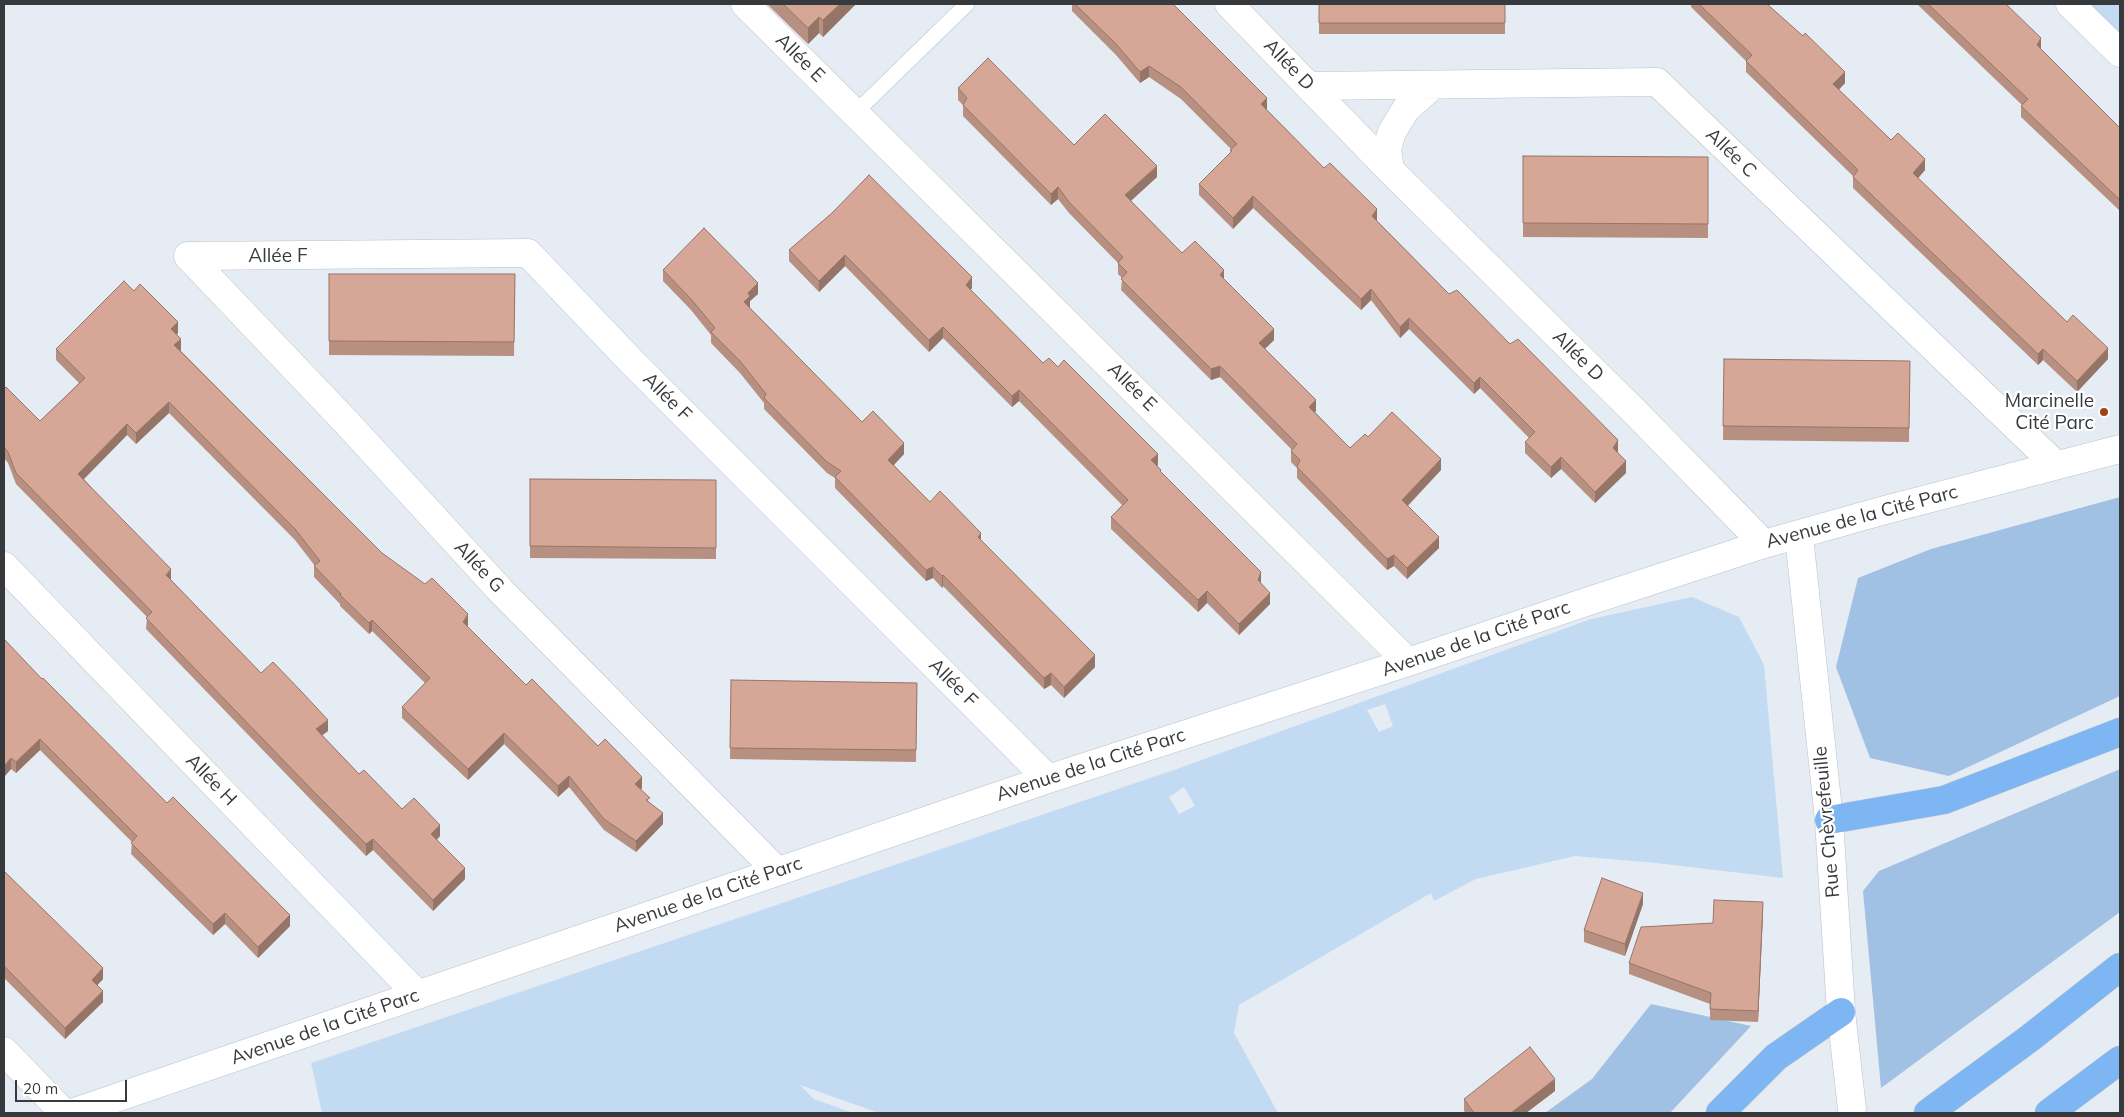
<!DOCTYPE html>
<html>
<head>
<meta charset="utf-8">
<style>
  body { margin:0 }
  #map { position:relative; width:2124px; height:1117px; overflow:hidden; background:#e5ecf4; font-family:Mulish,sans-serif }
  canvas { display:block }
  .frame { position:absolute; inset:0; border:5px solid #373a3d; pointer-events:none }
  .scale { position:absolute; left:15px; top:1080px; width:112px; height:22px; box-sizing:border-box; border:2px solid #373a3d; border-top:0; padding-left:6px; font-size:15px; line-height:18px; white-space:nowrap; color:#373a3d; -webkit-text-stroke:4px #fff; paint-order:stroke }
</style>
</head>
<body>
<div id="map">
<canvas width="2124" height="1117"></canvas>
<div class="frame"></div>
<div class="scale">20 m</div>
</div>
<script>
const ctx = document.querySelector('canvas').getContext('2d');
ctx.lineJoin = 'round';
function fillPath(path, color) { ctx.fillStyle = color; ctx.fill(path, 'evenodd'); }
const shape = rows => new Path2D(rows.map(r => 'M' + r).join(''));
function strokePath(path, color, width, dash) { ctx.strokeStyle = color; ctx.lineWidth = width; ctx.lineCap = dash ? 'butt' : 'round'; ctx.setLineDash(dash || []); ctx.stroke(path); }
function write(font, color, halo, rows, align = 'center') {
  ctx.font = font + ' Mulish,sans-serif'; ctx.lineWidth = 4.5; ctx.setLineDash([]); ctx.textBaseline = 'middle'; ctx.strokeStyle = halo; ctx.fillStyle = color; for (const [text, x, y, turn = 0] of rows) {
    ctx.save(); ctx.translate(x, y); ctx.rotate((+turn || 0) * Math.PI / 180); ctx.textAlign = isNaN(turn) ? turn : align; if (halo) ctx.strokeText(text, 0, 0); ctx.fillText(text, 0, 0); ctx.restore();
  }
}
fillPath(shape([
  [2089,4,2120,4,2120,33],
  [1692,597,1739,617,1764,665,1783,878,1656,863,1575,856,1476,879,1434,901,1431,893,1239,1005,1234,1033,1278,1113,879,1113,800,1085,814,1099,853,1113,322,1113,311,1063,1174,770,1591,619],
  [1385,704,1393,726,1379,732,1367,710],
  [1184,787,1195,806,1179,814,1169,797]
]), '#c3daf3');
fillPath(shape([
  [2120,497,2120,696,1949,776,1870,758,1836,667,1858,578,1931,549],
  [2120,769,2120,912,1881,1088,1863,891,1879,871],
  [1651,1004,1751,1026,1670,1113,1545,1113,1592,1079]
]), '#a1c1e4');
const service = shape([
  [855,113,967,4]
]);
const minor = shape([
  [745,4,1408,662],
  [1229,4,1390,170,1635,412,1764,544],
  [2070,4,2120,53],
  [1310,86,1657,82,2056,465],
  [1390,170,1387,149,1392,132,1406,109,1433,85],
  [188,256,528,253,631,361,1048,779],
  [188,256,348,424,501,591,777,871],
  [4,566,418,995],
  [4,1051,64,1113],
  [72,1113,1048,779,1408,662,1589,601,1764,544,1885,510,2120,449]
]);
const tertiary = shape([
  [1799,536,1829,820,1841,1012,1852,1109]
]);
const motorway = shape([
  [1829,820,1944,800,2120,732],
  [1720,1113,1776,1057,1841,1012],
  [1928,1113,2030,1038,2120,967],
  [2049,1113,2120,1060]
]);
strokePath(service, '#bac1c9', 16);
strokePath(minor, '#bac1c9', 29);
strokePath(tertiary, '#bac1c9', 29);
strokePath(motorway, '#c7c8c9', 29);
strokePath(service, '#fff', 15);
strokePath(minor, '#fff', 28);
strokePath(tertiary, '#fff', 28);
strokePath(motorway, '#7eb6f4', 28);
fillPath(shape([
  [767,4,856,4,823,37,819,33,808,44],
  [1072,4,1173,4,1267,109,1266,109,1324,168,1377,221,1449,294,1510,344,1618,451,1618,452,1626,473,1595,503,1561,469,1551,478,1525,453,1525,442,1529,438,1480,388,1474,394,1409,329,1400,338,1371,300,1361,310,1253,208,1233,229,1199,195,1199,184,1230,153,1231,149,1181,99,1149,77,1140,83,1116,55,1072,11],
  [1319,4,1505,4,1505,34,1319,34],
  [1691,4,1767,4,1845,83,1839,90,1891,140,1925,170,1918,178,2067,322,2108,359,2077,392,2043,360,2038,365,1853,188,1853,176,1746,72,1746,61,1691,7],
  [1917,4,2006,4,2041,50,2120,128,2120,211,2021,117,2021,106,2022,105],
  [958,88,1074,145,1157,177,1131,201,1182,253,1224,279,1274,340,1265,349,1316,411,1315,412,1350,448,1368,437,1441,470,1408,506,1439,548,1407,579,1394,566,1387,570,1297,478,1297,468,1291,462,1291,451,1292,450,1220,377,1211,380,1121,290,1122,278,1118,274,1118,263,1069,213,1058,199,1051,205,963,116,963,105,958,100],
  [1523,156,1708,157,1708,238,1523,237],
  [832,213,972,288,970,290,1043,363,1158,465,1157,466,1161,472,1261,584,1270,604,1239,635,1207,603,1198,612,1111,529,1111,517,1122,505,1019,401,1012,407,943,338,929,352,845,266,819,292,789,261,789,250],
  [663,270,758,294,750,301,750,308,862,422,904,454,894,465,930,502,981,540,1095,667,1064,698,1051,685,1044,689,943,586,942,588,933,578,926,581,835,488,835,478,827,473,764,409,764,403,740,373,711,343,711,335,691,310,663,281],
  [329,274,515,274,514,356,329,355],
  [178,333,177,334,181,350,180,350,382,553,468,625,467,627,526,685,598,746,642,788,641,790,663,824,636,852,604,830,569,787,558,797,504,744,468,780,402,718,402,707,425,683,372,631,369,634,340,606,340,604,314,577,314,566,315,566,295,540,169,413,136,444,127,435,84,479,171,580,261,673,328,731,322,735,359,774,402,809,440,836,437,840,465,879,433,911,373,850,366,856,314,803,146,629,147,617,16,484,8,463,4,458,4,389,40,421,79,383,56,360,56,349],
  [1724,359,1910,361,1909,442,1723,440],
  [530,479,716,480,716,559,530,558],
  [42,679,290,926,258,958,225,924,213,935,131,854,132,842,40,750,16,773,11,769,4,777],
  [731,680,917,683,916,762,730,759],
  [4,871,103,979,97,985,103,1002,65,1039,4,978],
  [1643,904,1625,956,1584,942,1584,930],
  [1763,913,1758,1022,1710,1020,1710,1004,1629,974,1629,963,1713,923],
  [1555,1091,1526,1113,1466,1113,1464,1111,1464,1099]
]), '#b89081');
fillPath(shape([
  [840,4,856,4,823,37,823,20],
  [819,17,819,33,808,44,808,28],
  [2041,38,2041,50,2037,57,2037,45],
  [1149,66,1149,77,1140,83,1140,72],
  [1845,72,1845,83,1833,95,1833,84],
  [1267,98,1267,109,1261,115,1261,104],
  [1925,159,1925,170,1913,184,1913,173],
  [1157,166,1157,177,1125,206,1125,195],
  [1058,187,1058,199,1051,205,1051,194],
  [1253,196,1253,208,1233,229,1233,218],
  [1377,209,1377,221,1372,227,1372,216],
  [845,255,845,266,819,292,819,281],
  [1224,270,1224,281,1220,275],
  [972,277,972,288,966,296,966,285],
  [758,283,758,294,750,301,750,307,744,313,744,302,748,293],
  [1371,289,1371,300,1361,310,1361,299],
  [1409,318,1409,329,1400,338,1400,327],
  [178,322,178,333,171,340,171,329],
  [943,327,943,338,929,352,929,340],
  [1274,329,1274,340,1259,354,1259,343],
  [181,339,181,350,174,356,174,345],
  [2108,348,2108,359,2077,392,2077,381],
  [2043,349,2043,360,2038,365,2038,354],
  [1220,366,1220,377,1211,380,1211,369],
  [1480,377,1480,388,1474,394,1474,383],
  [1019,390,1019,401,1012,407,1012,396],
  [1316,400,1316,411,1309,418,1309,407],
  [169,402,169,413,136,444,136,433],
  [127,424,127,435,78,485,78,474],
  [1618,440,1618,451,1613,459,1613,448],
  [904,443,904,454,888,471,888,460],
  [1158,454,1158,465,1151,472,1151,460],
  [1561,457,1561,469,1551,478,1551,467],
  [1441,459,1441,470,1402,511,1402,500],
  [1626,461,1626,473,1595,503,1595,492],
  [981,533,981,544,978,537],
  [1439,537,1439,548,1407,579,1407,568],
  [1394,555,1394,566,1387,570,1387,559],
  [933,567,933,578,926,581,926,570],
  [171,569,171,580,166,575],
  [1261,572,1261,583,1258,580],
  [943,575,943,586,942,588,942,576],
  [1207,591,1207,603,1198,612,1198,600],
  [1270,593,1270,604,1239,635,1239,624],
  [468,614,468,625,463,633,463,622],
  [372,620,372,631,369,634,369,623],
  [1095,655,1095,667,1064,698,1064,687],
  [1051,673,1051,685,1044,689,1044,678],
  [328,720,328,731,316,740,316,729],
  [504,733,504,744,468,780,468,769],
  [40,739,40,750,16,773,16,762],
  [11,758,11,769,4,777,4,766],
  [569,776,569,787,558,797,558,786],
  [642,777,642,788,635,795,635,784],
  [663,813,663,824,636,852,636,841],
  [440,825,440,836,431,845,431,834],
  [373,839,373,850,366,856,366,844],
  [465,868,465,879,433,911,433,900],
  [1643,893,1643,904,1625,956,1625,944],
  [1763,902,1763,913,1758,1022,1758,1011],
  [225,913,225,924,213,935,213,924],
  [290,915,290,926,258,958,258,947],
  [103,968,103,979,92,991,92,980],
  [103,991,103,1002,65,1039,65,1028],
  [1555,1079,1555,1091,1526,1113,1511,1113]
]), '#967569');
const building = shape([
  [783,4,840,4,823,20,819,17,808,28,783,4],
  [1075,4,1173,4,1267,98,1261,104,1324,168,1330,163,1377,209,1372,216,1449,294,1457,290,1510,344,1518,339,1618,440,1613,448,1626,461,1595,492,1561,457,1551,467,1525,442,1535,432,1480,377,1474,383,1409,318,1400,327,1371,289,1361,299,1253,196,1233,218,1199,184,1232,151,1230,150,1237,144,1181,87,1149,66,1140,72,1116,44,1075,4],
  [1319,4,1505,4,1505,23,1319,23,1319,4],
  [1699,4,1767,4,1803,36,1805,33,1845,72,1833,84,1891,140,1898,133,1925,159,1913,173,2067,322,2073,315,2108,348,2077,381,2043,349,2038,354,1853,177,1858,170,1746,61,1752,55,1699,4],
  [1928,4,2006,4,2041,38,2037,45,2120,128,2120,200,2021,106,2028,99,1928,4],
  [988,58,1074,145,1105,114,1157,166,1125,195,1182,253,1195,241,1224,270,1220,275,1274,329,1259,343,1316,400,1309,407,1350,448,1365,434,1368,437,1392,412,1441,459,1402,500,1439,537,1407,568,1394,555,1387,559,1297,467,1300,460,1291,451,1297,444,1220,366,1211,369,1121,279,1127,272,1118,263,1123,257,1069,202,1058,187,1051,194,963,105,967,98,958,88,988,58],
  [1523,156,1708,157,1708,224,1523,223,1523,156],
  [869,175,972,277,966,285,1043,363,1049,358,1058,367,1064,360,1158,454,1151,460,1161,470,1160,471,1261,572,1258,580,1270,593,1239,624,1207,591,1198,600,1111,517,1128,500,1019,390,1012,396,943,327,929,340,845,255,819,281,789,250,832,213,869,175],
  [704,228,758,283,748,293,750,296,744,302,862,422,873,411,904,443,888,460,930,502,940,491,981,533,978,537,1095,655,1064,687,1051,673,1044,678,943,575,942,576,933,567,926,570,835,477,841,471,827,462,764,398,766,394,740,361,711,332,715,328,691,299,663,270,704,228],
  [329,274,515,274,514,342,329,341,329,274],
  [124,281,134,291,140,284,178,322,171,329,181,339,174,345,382,553,425,584,432,578,468,614,463,622,526,685,532,679,598,746,605,739,642,777,635,784,650,798,646,800,663,813,636,841,604,819,569,776,558,786,504,733,468,769,402,707,430,678,372,620,369,623,340,595,341,594,314,566,320,561,295,529,169,402,136,433,127,424,78,474,171,569,166,575,261,673,273,662,300,690,328,720,316,729,359,774,364,770,402,809,414,798,440,825,431,834,465,868,433,900,373,839,366,844,314,792,146,618,152,612,16,473,8,452,4,447,4,389,6,387,40,421,85,378,56,349,124,281],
  [1724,359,1910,361,1909,428,1723,426,1724,359],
  [530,479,716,480,716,548,530,546,530,479],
  [4,639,42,679,43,678,167,803,173,797,290,915,258,947,225,913,213,924,131,843,137,836,40,739,16,762,11,758,4,766,4,639],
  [731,680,917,683,916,750,730,748,731,680],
  [4,871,103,968,92,980,103,991,65,1028,4,966,4,871],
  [1602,878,1643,893,1625,944,1584,930,1602,878],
  [1714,900,1763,902,1758,1011,1710,1009,1711,993,1629,963,1641,927,1713,923,1714,900],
  [1530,1047,1555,1079,1511,1113,1474,1113,1464,1099,1530,1047]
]);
fillPath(building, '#d6a796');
strokePath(building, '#967569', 1);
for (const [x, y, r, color] of [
  [2104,412,5,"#a54016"]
]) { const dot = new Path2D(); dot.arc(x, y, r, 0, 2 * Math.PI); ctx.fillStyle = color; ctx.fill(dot); strokePath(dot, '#fff', 2); }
write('19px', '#373a3d', '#fff', [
  ["Allée E",800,58,45],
  ["Allée D",1289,65,46],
  ["Allée C",1731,153,44],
  ["Allée F",278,256],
  ["Allée D",1578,356,45],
  ["Allée E",1132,387,45],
  ["Allée F",667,397,45],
  ["Avenue de la Cité Parc",1862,517,-15],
  ["Allée G",479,567,47],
  ["Avenue de la Cité Parc",1476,639,-19],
  ["Allée F",953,683,45],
  ["Avenue de la Cité Parc",1091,765,-18],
  ["Allée H",211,780,46],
  ["Rue Chèvrefeuille",1827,822,-95],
  ["Avenue de la Cité Parc",708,895,-19],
  ["Avenue de la Cité Parc",325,1027,-19]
]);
write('19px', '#373a3d', '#fff', [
  ["Marcinelle",2094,401],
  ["Cité Parc",2094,423]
], 'right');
</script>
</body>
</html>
